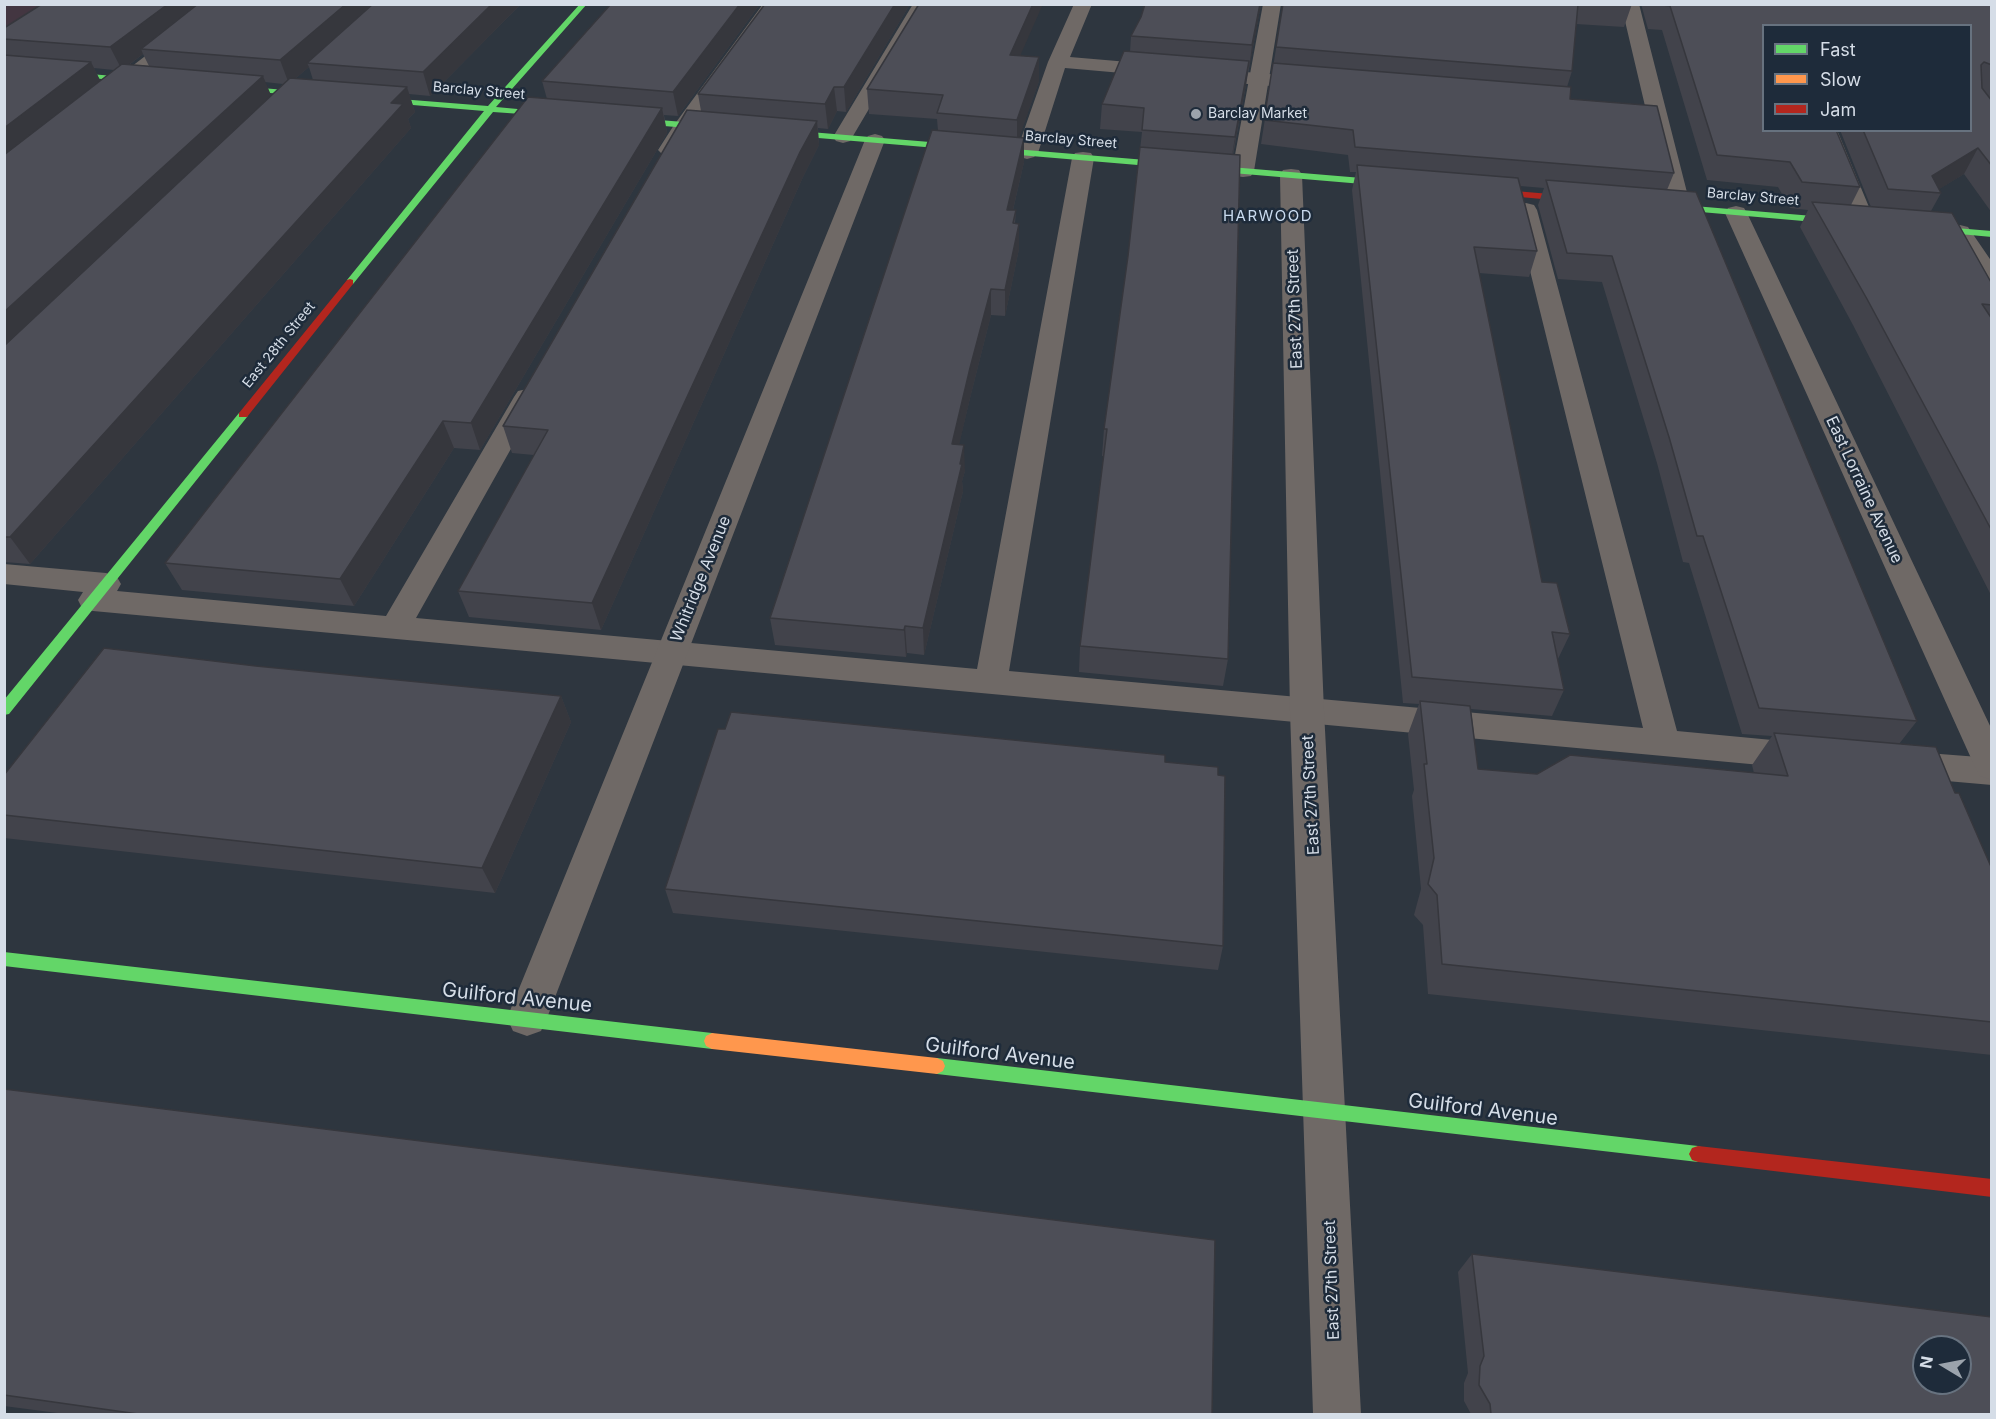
<!DOCTYPE html>
<html>
<head>
<meta charset="utf-8">
<style>
  body { margin:0 }
  #map { position:relative; width:1996px; height:1419px; overflow:hidden; background:#2e363f; font-family:Inter,sans-serif }
  canvas { display:block }
  .frame { position:absolute; inset:0; border:6px solid #d5dde7; pointer-events:none }
  .legend { position:absolute; left:1762px; top:24px; width:210px; height:108px; box-sizing:border-box; background:#1e2b3a; border:2px solid #67727f; margin:0; padding:8px 10px; list-style:none; font-size:18px; color:#d5dde7 }
  .legend li { display:flex; align-items:center; gap:12px; height:30px }
  .legend b { width:30px; border:2px solid #67727f }
  .north { position:absolute; left:1912px; top:1335px; width:60px; height:60px; box-sizing:border-box; background:#1e2b3a; border:2px solid #67727f; border-radius:50%; rotate:280deg; font-size:16px; font-weight:700; line-height:24px; text-align:center; color:#d5dde7 }
  .north::after { content:''; display:block; margin:auto; width:21px; height:27px; background:#9ba3ac; clip-path:polygon(50% 0,100% 100%,50% 72%,0 100%) }
</style>
</head>
<body>
<div id="map">
<canvas width="1996" height="1419"></canvas>
<div class="frame"></div>
<ul class="legend">
<li><b style="height:8px;background:#63d668"></b>Fast</li>
<li><b style="height:8px;background:#ff974d"></b>Slow</li>
<li><b style="height:8px;background:#b3261e"></b>Jam</li>
</ul>
<div class="north">N</div>
</div>
<script>
const ctx = document.querySelector('canvas').getContext('2d');
ctx.lineJoin = 'round';
function fillPath(path, color) { ctx.fillStyle = color; ctx.fill(path, 'evenodd'); }
const shape = rows => new Path2D(rows.map(r => 'M' + r).join(''));
function strokePath(path, color, width, dash) { ctx.strokeStyle = color; ctx.lineWidth = width; ctx.lineCap = dash ? 'butt' : 'round'; ctx.setLineDash(dash || []); ctx.stroke(path); }
function write(font, color, halo, rows, align = 'center') {
  ctx.font = font + ' Inter,sans-serif'; ctx.lineWidth = 5; ctx.setLineDash([]); ctx.textBaseline = 'middle'; ctx.strokeStyle = halo; ctx.fillStyle = color; for (const [text, x, y, turn = 0] of rows) {
    ctx.save(); ctx.translate(x, y); ctx.rotate((+turn || 0) * Math.PI / 180); ctx.textAlign = isNaN(turn) ? turn : align; if (halo) ctx.strokeText(text, 0, 0); ctx.fillText(text, 0, 0); ctx.restore();
  }
}
fillPath(shape([
  [5,5,55,5,5,38]
]), '#433641');
fillPath(shape([
  [763,4,782,4,694,126,676,154,669,156,662,154,658,150,674,125,763,4],
  [1074,4,1092,4,1070,57,1316,78,1323,80,1326,84,1323,88,1316,90,1065,68,1038,153,1034,157,1027,159,1020,157,1016,153,1048,62,1074,4],
  [1621,4,1639,4,1691,208,1688,213,1680,215,1672,213,1669,208,1621,4],
  [1083,152,1091,153,1094,158,1009,671,1643,728,1515,210,1518,205,1526,203,1534,205,1537,210,1677,731,1804,743,1816,747,1821,756,1816,765,1804,769,93,611,82,608,78,600,83,592,4,584,4,564,106,573,117,577,121,584,117,591,386,616,514,397,518,391,527,389,536,391,540,397,416,618,977,669,1072,158,1075,153,1083,152],
  [1960,225,1968,227,1992,262,1992,288,1984,286,1949,232,1952,227,1960,225],
  [1901,751,1992,758,1992,785,1901,777,1889,773,1884,764,1889,755,1901,751]
]), '#6f6966');
fillPath(shape([
  [213,4,234,4,115,98,101,98,98,94,101,90,213,4],
  [913,4,931,4,850,141,843,143,836,141,833,137,913,4],
  [1263,4,1281,4,1254,171,1251,176,1243,177,1235,176,1232,171,1263,4],
  [1816,130,1837,130,1876,224,1873,229,1865,231,1857,229,1854,224,1816,130],
  [875,134,882,136,885,140,547,1018,541,1031,527,1036,513,1031,507,1018,865,140,868,136,875,134],
  [1291,169,1299,170,1302,175,1324,711,1361,1414,1313,1414,1290,711,1280,175,1283,170,1291,169],
  [1736,206,1744,208,1747,213,1992,730,1992,780,1980,776,1975,767,1725,213,1728,208,1736,206]
]), '#6f6966');
fillPath(shape([
  [580,4,587,4,496,107,561,113,564,113,564,117,493,112,353,284,350,285,347,284,347,280,484,111,223,89,219,87,223,85,488,106,580,4],
  [4,67,151,79,155,81,151,83,4,71,4,67],
  [621,117,722,125,726,128,722,131,618,122,617,120,621,117],
  [774,129,1398,181,1402,184,1398,187,771,134,770,132,774,129],
  [1658,203,1849,219,1854,222,1849,225,1655,208,1653,206,1658,203],
  [1919,225,1992,231,1992,237,1916,230,1916,226,1919,225],
  [243,412,248,415,247,417,9,714,4,715,4,700,239,413,243,412],
  [4,952,712,1033,718,1036,720,1041,718,1046,712,1049,4,966,4,952],
  [937,1058,1698,1146,1704,1148,1707,1154,1704,1160,1698,1162,937,1074,931,1071,929,1066,931,1061,937,1058]
]), '#63d668');
fillPath(shape([
  [712,1033,937,1058,943,1061,945,1066,943,1071,937,1074,712,1049,706,1046,704,1041,706,1036,712,1033]
]), '#ff974d');
fillPath(shape([
  [1479,188,1586,197,1591,200,1586,203,1476,193,1476,189,1479,188],
  [350,279,353,280,353,284,247,417,239,417,239,413,347,280,350,279],
  [1698,1146,1992,1179,1992,1197,1698,1162,1692,1160,1689,1154,1692,1148,1698,1146]
]), '#b3261e');
fillPath(shape([
  [521,4,430,96,409,94,415,112,408,119,411,128,30,564,4,562,4,28],
  [143,54,149,66,129,65],
  [309,67,313,80,296,78],
  [94,68,114,70,100,81],
  [265,82,283,84,271,96],
  [760,4,678,116,664,115,667,133,480,450,454,448,354,606,182,590,165,563,547,99,542,81],
  [910,4,846,112,837,111,828,129,818,128,819,145,803,177,601,630,469,617,458,591,534,455,512,453,503,426,701,111,698,94],
  [1145,4,1261,4,1233,155,1228,659,1223,686,1079,672,1080,646,1104,456,1102,456,1104,429,1128,256,1142,132,1100,129,1102,104,1130,52,1131,36,1141,17],
  [1283,4,1632,4,1624,27,1576,24,1572,71,1567,87,1570,99,1674,173,1667,190,1917,721,1899,744,1955,793,1992,869,1992,1055,1428,994,1423,925,1414,915,1421,889,1412,796,1414,790,1408,734,1419,704,1403,703,1352,190,1356,172,1350,172,1348,155,1261,144],
  [1520,186,1544,188,1538,205,1558,279,1602,282,1657,463,1683,562,1689,563,1742,734,1772,736,1752,765,1754,773,1537,774,1478,769,1471,709,1552,716,1564,690,1558,659,1570,634,1542,582,1479,273,1529,277,1537,251],
  [1641,4,1992,4,1992,213,1964,174,1939,189,1941,193,1931,211,1992,284,1992,597,1853,325,1800,227,1808,210,1790,208,1778,187,1707,180,1662,30,1648,29],
  [1764,26,1971,130,1840,130,1871,207,1851,205,1860,187],
  [1020,56,1039,81,1019,137,1024,138,1024,162,1013,210,1016,210,1015,223,1019,224,1019,249,1005,316,991,315,971,394,959,444,965,471,962,481,963,491,924,655,907,653,906,657,775,645,770,618,938,131,937,119,869,114,867,89],
  [256,666,561,696,571,722,495,893,4,838,4,775],
  [1165,762,1218,775,1223,946,1218,970,673,913,665,889],
  [4,1089,1212,1414,65,1414,4,1406],
  [1472,1254,1992,1414,1471,1414,1464,1401,1464,1383,1468,1373,1458,1272]
]), '#42434b');
fillPath(shape([
  [168,4,209,4,141,49,143,54,122,70,110,47],
  [346,4,380,4,307,63,309,67,289,84,280,60],
  [492,4,521,4,430,96,423,72],
  [740,4,760,4,678,116,673,92],
  [895,4,910,4,846,112,844,87],
  [1033,4,1043,4,1010,79,1010,55],
  [1260,4,1261,4,1249,69,1252,45],
  [1039,57,1039,81,1017,144,1017,120],
  [1249,61,1246,85,1231,162,1235,137],
  [91,62,103,86,4,164,4,128],
  [263,76,273,100,4,354,4,312],
  [407,87,415,112,408,119,411,128,30,564,10,537,391,103],
  [834,87,837,111,828,129,825,104],
  [662,108,667,133,480,450,471,423],
  [817,121,819,145,803,177,601,630,592,603,800,152],
  [1024,138,1024,162,1007,235,1007,210],
  [1978,148,1964,174,1933,193,1932,176],
  [1019,224,1019,249,1005,316,1005,290],
  [991,289,991,315,971,394,953,471,952,444,970,368],
  [443,421,454,448,354,606,340,579],
  [964,445,965,471,962,481,963,491,924,655,923,628],
  [905,626,907,653,906,657,904,630],
  [561,696,571,722,495,893,482,868]
]), '#36373d');
const building = shape([
  [42,4,168,4,110,47,4,39,4,28,42,4],
  [198,4,346,4,280,60,141,49,198,4],
  [373,4,492,4,423,72,307,63,373,4],
  [611,4,740,4,673,92,542,81,611,4],
  [765,4,895,4,844,87,834,87,825,104,698,94,765,4],
  [919,4,1033,4,1010,55,1039,57,1017,120,937,113,943,95,867,89,919,4],
  [1145,4,1260,4,1252,45,1131,36,1141,17,1145,4],
  [1283,4,1578,4,1572,71,1276,47,1283,4],
  [1656,4,1992,4,1992,65,1984,62,1981,65,1982,88,1992,101,1992,166,1978,148,1932,176,1941,193,1888,189,1863,130,1971,130,1971,26,1764,26,1764,130,1836,130,1860,187,1802,182,1790,162,1717,155,1670,6,1656,4],
  [1124,51,1249,61,1235,137,1142,130,1144,108,1102,104,1124,51],
  [4,55,91,62,4,128,4,55],
  [1273,63,1571,87,1570,99,1657,106,1674,173,1355,147,1353,130,1264,120,1273,63],
  [122,64,263,76,4,312,4,155,122,64],
  [290,78,407,87,391,103,403,104,10,537,4,537,4,346,290,78],
  [528,97,662,108,471,423,443,421,340,579,165,563,528,97],
  [687,110,817,121,800,152,592,603,458,591,548,430,503,426,687,110],
  [932,130,1024,138,1007,210,1016,210,1013,223,1019,224,1005,290,991,289,970,368,952,444,964,445,960,464,962,464,923,628,905,626,904,630,770,618,932,130],
  [1140,147,1240,155,1228,659,1080,646,1107,429,1104,429,1128,256,1140,147],
  [1357,165,1518,178,1537,251,1474,247,1542,582,1557,583,1570,634,1552,632,1564,690,1412,677,1357,165],
  [1546,180,1696,192,1917,721,1759,708,1703,536,1697,536,1669,437,1612,256,1567,253,1546,180],
  [1812,202,1952,213,1992,284,1992,305,1982,304,1992,319,1992,531,1867,299,1812,202],
  [104,648,256,666,561,696,482,868,4,815,4,775,104,648],
  [1420,701,1470,706,1478,769,1537,774,1570,755,1788,776,1774,733,1936,747,1955,793,1959,793,1992,869,1992,1022,1442,964,1437,895,1428,884,1434,858,1424,764,1427,764,1420,701],
  [731,712,1165,755,1165,762,1218,767,1218,775,1225,776,1223,946,665,889,718,729,725,729,731,712],
  [4,1089,1215,1240,1212,1414,138,1414,4,1395,4,1089],
  [1472,1254,1992,1317,1992,1414,1491,1414,1490,1404,1479,1385,1480,1366,1484,1356,1472,1254],
  [1924,1347,1960,1347,1960,1383,1924,1383,1924,1347]
]);
fillPath(building, '#4d4e57');
strokePath(building, '#36373d', 1.5);
for (const [x, y, r, color] of [
  [1196,114,6,"#9ba3ac"]
]) { const dot = new Path2D(); dot.arc(x, y, r, 0, 2 * Math.PI); ctx.fillStyle = color; ctx.fill(dot); strokePath(dot, '#1e2b3a', 2); }
write('14px', '#d5dde7', '#1e2b3a', [
  ["Barclay Street",479,91,5],
  ["Barclay Street",1071,140,5],
  ["Barclay Street",1753,197,5],
  ["East 28th Street",279,345,-51]
]);
write('14px', '#d5dde7', '#1e2b3a', [
  ["Barclay Market",1208,114]
], 'left');
ctx.letterSpacing = '1.5px';
write('15px', '#cadbef', '#1e2b3a', [
  ["HARWOOD",1268,216]
]);
ctx.letterSpacing = '0px';
write('16px', '#d5dde7', '#1e2b3a', [
  ["East 27th Street",1295,309,-92],
  ["East Lorraine Avenue",1864,490,65],
  ["Whitridge Avenue",701,579,-68],
  ["East 27th Street",1311,795,-93],
  ["East 27th Street",1332,1280,-92]
]);
write('20px', '#d5dde7', '#1e2b3a', [
  ["Guilford Avenue",517,998,6],
  ["Guilford Avenue",1000,1054,7],
  ["Guilford Avenue",1483,1110,7]
]);
</script>
</body>
</html>
